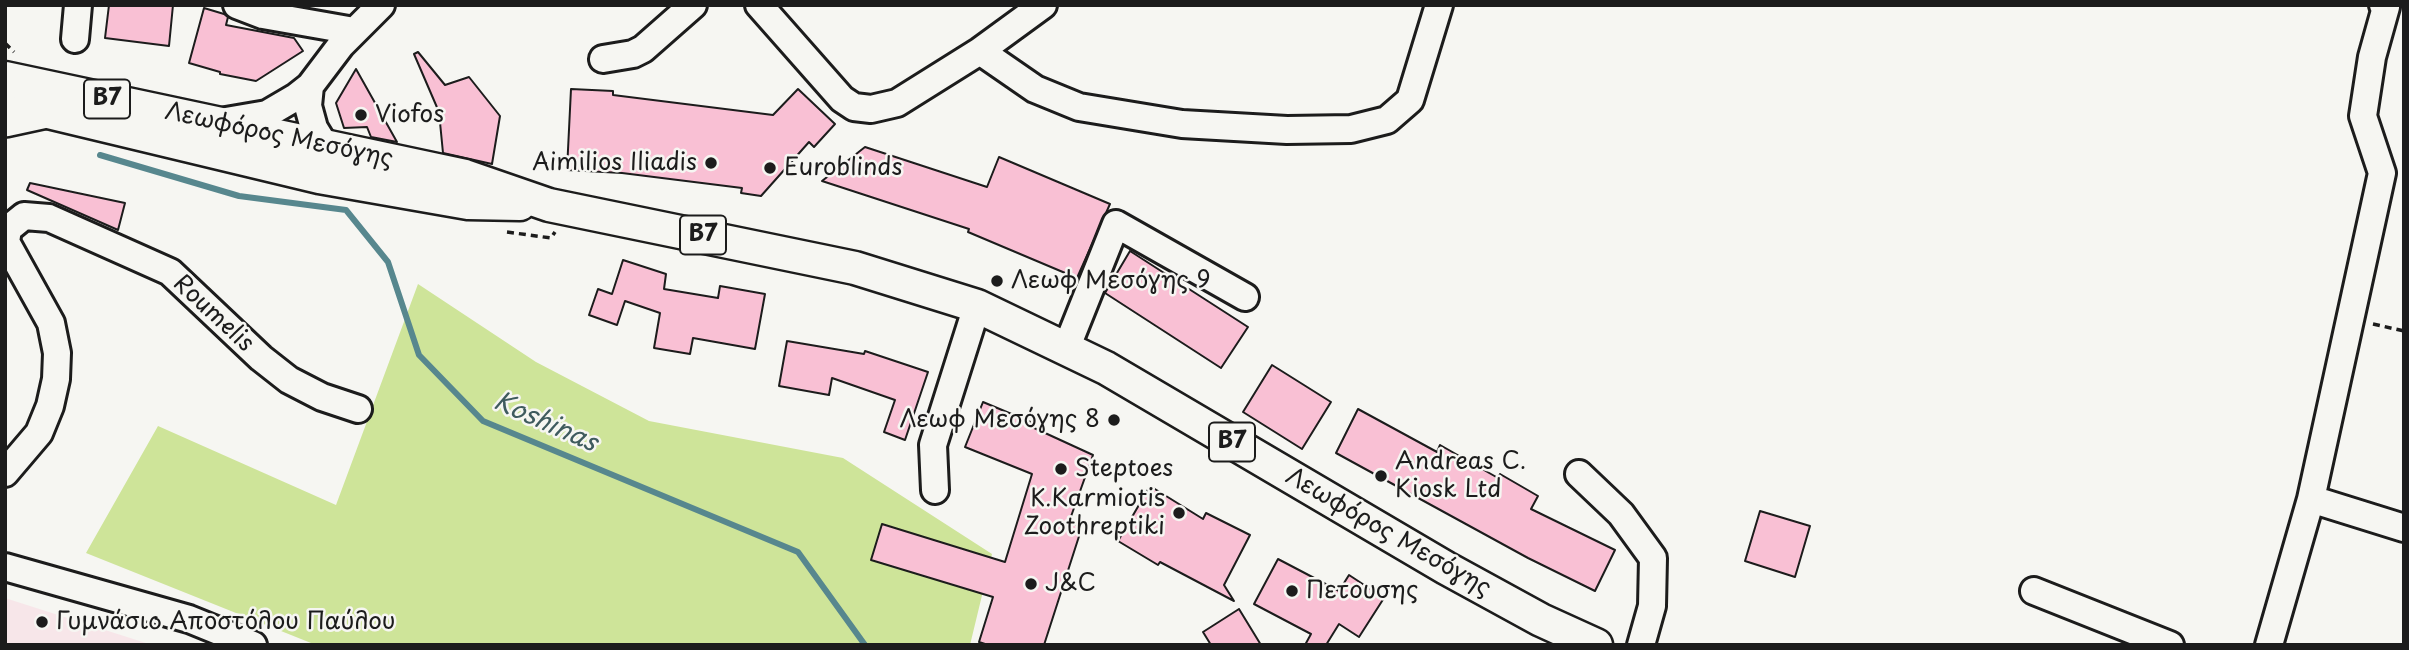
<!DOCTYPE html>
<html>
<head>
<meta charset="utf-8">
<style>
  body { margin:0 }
  #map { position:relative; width:2409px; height:650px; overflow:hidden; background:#f6f6f2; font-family:"Playpen Sans",sans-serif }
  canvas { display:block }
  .frame { position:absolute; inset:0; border:7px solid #1c1c1c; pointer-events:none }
</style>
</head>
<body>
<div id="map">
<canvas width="2409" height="650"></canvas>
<div class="frame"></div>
</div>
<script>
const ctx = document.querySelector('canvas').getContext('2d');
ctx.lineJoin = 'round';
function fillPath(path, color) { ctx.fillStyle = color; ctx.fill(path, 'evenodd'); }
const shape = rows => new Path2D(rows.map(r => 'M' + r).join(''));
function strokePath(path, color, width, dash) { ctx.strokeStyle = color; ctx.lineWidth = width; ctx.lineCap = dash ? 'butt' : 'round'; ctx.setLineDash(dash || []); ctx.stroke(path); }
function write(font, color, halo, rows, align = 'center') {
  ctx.font = font + ' "Playpen Sans",sans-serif'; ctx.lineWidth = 5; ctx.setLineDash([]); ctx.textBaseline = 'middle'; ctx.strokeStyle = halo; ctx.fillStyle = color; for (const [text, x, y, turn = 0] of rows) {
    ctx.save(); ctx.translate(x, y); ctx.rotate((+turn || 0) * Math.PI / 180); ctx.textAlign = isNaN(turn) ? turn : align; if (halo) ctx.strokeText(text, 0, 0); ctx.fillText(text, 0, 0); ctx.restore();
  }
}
fillPath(shape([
  [5,598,152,645,5,645]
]), '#f7e6e9');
fillPath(shape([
  [418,284,536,362,649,421,843,458,992,554,970,645,316,645,86,553,158,426,336,505]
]), '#cee499');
strokePath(shape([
  [100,155,239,196,346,210,388,262,419,355,483,421,798,552,865,645]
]), '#57878e', 6);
const building = shape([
  [109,5,173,5,169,46,105,38,109,5],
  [204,8,224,14,228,17,226,25,294,38,303,51,256,81,220,74,220,72,189,63,204,8],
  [418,52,445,85,469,77,500,116,492,164,443,153,439,112,414,54,418,52],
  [356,69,397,142,371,137,367,127,344,128,336,103,356,69],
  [571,89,613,91,613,95,773,115,798,89,835,124,814,147,809,142,761,196,741,193,742,188,622,173,567,170,571,89],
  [865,147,987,187,999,157,1110,204,1077,278,968,232,969,229,822,181,865,147],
  [30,183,125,203,118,230,27,190,30,183],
  [1130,251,1248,327,1221,368,1105,293,1130,251],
  [623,260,666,274,664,289,718,298,720,286,765,294,755,349,693,338,690,354,654,348,660,313,625,301,617,325,589,315,598,289,612,294,623,260],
  [787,341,864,354,865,351,928,372,905,440,884,432,895,400,832,378,829,395,779,386,787,341],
  [1272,365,1331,402,1302,449,1243,412,1272,365],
  [983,402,1033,423,1032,427,1093,455,1069,522,1082,527,1044,645,988,645,979,642,993,597,871,560,882,524,1005,562,1032,474,965,447,983,402],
  [1358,409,1437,452,1440,445,1498,478,1500,474,1538,496,1531,509,1615,550,1595,591,1528,558,1336,453,1358,409],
  [1150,486,1203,519,1206,513,1250,535,1224,585,1234,601,1160,562,1158,565,1118,541,1150,486],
  [1760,511,1810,526,1795,577,1745,561,1760,511],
  [1278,559,1339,591,1349,575,1384,598,1359,637,1339,624,1326,645,1305,645,1311,634,1254,604,1278,559],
  [1239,609,1261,645,1211,645,1203,632,1239,609]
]);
fillPath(building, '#f9c0d4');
strokePath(building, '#1c1c1c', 2);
const minor = shape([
  [237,5,263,15,354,31],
  [759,5,842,99,854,107,871,109,897,103,980,51,1043,5],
  [75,39,78,5],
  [980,51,1035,89,1079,107,1182,124,1287,130,1351,129,1387,120,1410,100,1439,5],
  [603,59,633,54,643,49,693,5],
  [310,86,308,106,314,128,325,146,339,150],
  [226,121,267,114,296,97,310,86,341,45,381,5],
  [1066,349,1116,224,1245,297],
  [5,473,39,433,50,406,56,379,57,353,51,323,6,242,8,229,24,216,49,218,170,272,261,358,289,380,322,397,358,409],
  [1579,474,1621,514,1653,558,1652,606,1641,645],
  [935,490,933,445,977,306],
  [2311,499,2404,528],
  [5,567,189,619,253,645],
  [2034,591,2170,645],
  [2269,645,2311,499,2382,173,2363,116,2372,57,2386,7,2383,5]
]);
const major = shape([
  [5,78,465,176,549,205,855,268,977,306,1106,368,1446,568,1541,620,1596,645],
  [19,105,319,177,468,203,520,204]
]);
const highway = shape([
  [5,118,42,110]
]);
strokePath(minor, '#1c1c1c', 32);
strokePath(major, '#1c1c1c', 37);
strokePath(highway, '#1c1c1c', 42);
strokePath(shape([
  [5,43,14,52],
  [507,232,551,238,555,232],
  [2373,324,2404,331]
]), '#1c1c1c', 3.5, [7, 5]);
strokePath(minor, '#f6f6f2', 26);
strokePath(major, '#f6f6f2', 32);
strokePath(highway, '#f6f6f2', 37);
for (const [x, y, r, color] of [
  [361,115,7,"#1c1c1c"],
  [711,163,7,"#1c1c1c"],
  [770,168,7,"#1c1c1c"],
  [997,281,7,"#1c1c1c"],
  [1114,420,7,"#1c1c1c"],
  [1061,469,7,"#1c1c1c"],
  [1381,476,7,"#1c1c1c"],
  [1179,513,7,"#1c1c1c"],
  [1031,584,7,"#1c1c1c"],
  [1292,591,7,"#1c1c1c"],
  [42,622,7,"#1c1c1c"]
]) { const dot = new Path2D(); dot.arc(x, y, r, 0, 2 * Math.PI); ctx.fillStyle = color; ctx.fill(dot); strokePath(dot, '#f6f6f2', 2.5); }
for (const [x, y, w] of [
  [107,99,46],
  [703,235,46],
  [1232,442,46]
]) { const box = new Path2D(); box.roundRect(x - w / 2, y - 19.5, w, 39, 5); ctx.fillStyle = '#f6f6f2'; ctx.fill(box); strokePath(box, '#1c1c1c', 2); }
write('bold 23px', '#1c1c1c', null, [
  ["B7",107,99],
  ["B7",703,235],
  ["B7",1232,442]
]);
write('24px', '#1c1c1c', '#f6f6f2', [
  ["Viofos",375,115],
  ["Aimilios Iliadis",697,163,"right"],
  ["Euroblinds",784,168],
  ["Λεωφ Μεσόγης 9",1011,281],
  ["Λεωφ Μεσόγης 8",1100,420,"right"],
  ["Andreas C.",1395,462],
  ["Kiosk Ltd",1395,490],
  ["Steptoes",1075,469],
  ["K.Karmiotis",1165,499,"right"],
  ["Zoothreptiki",1165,527,"right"],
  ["J&C",1045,584],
  ["Πετουσης",1306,591],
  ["Γυμνάσιο Αποστόλου Παύλου",56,622]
], 'left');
write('24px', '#1c1c1c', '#f6f6f2', [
  ["Λεωφόρος Μεσόγης",279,136,12],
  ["Roumelis",213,314,43],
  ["Λεωφόρος Μεσόγης",1388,533,30]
]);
write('italic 26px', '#3f5b5e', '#f6f6f2', [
  ["Koshinas",545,423,24]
]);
</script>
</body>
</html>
